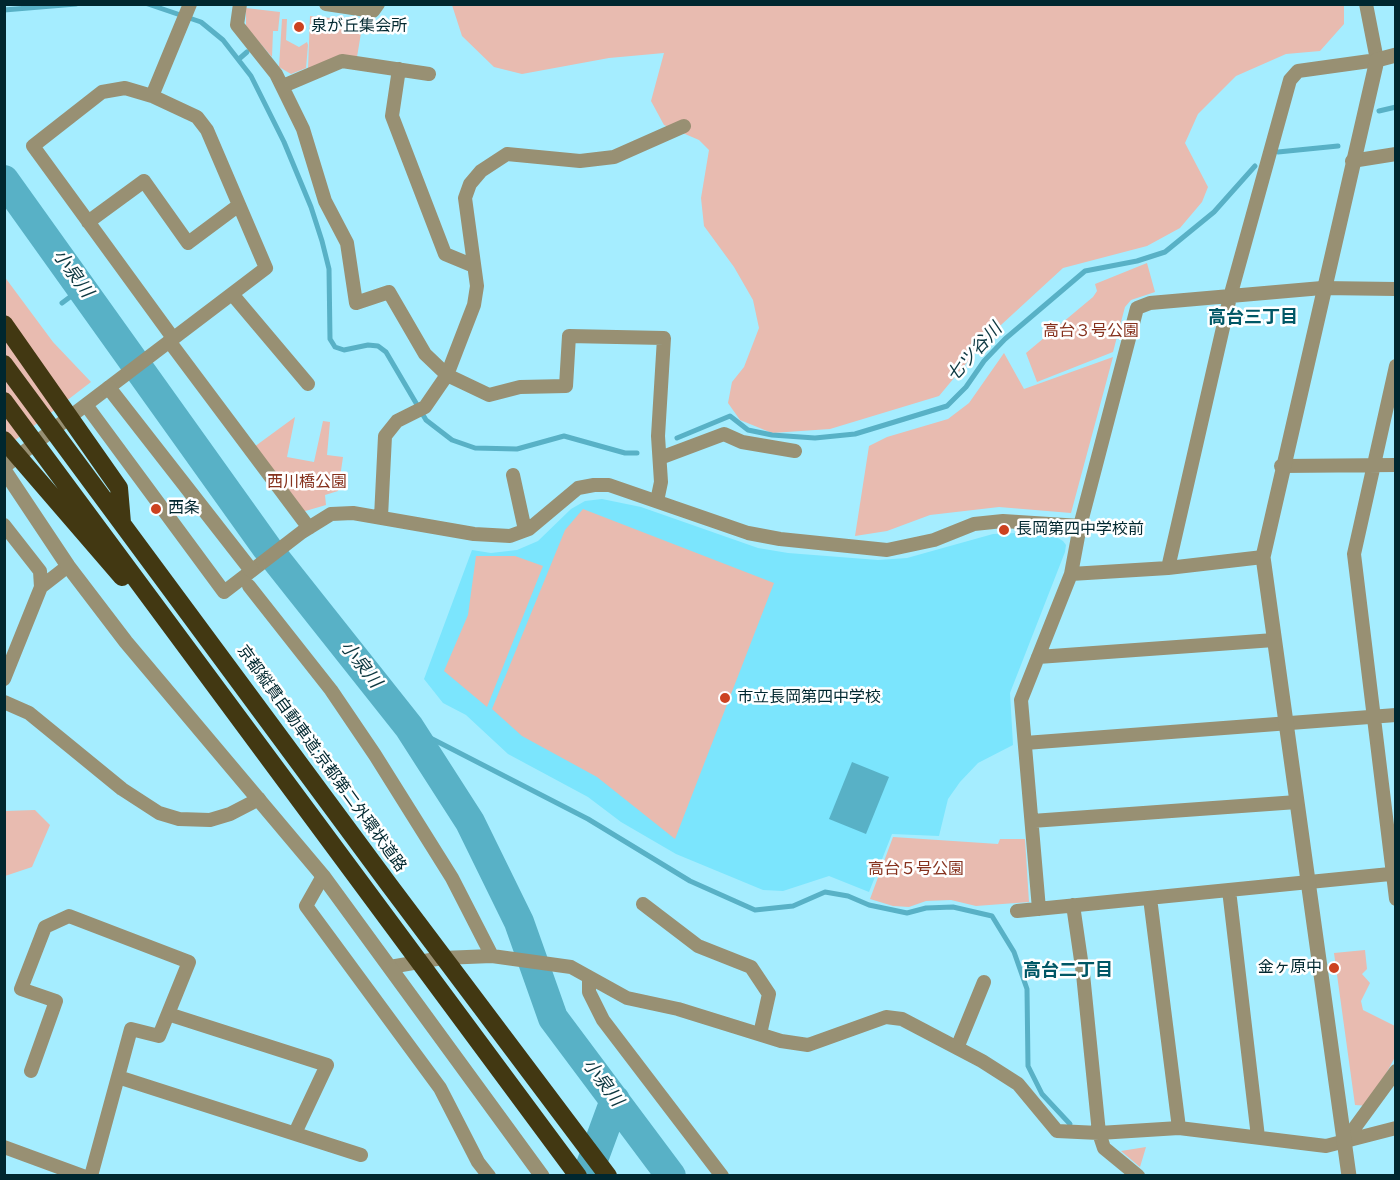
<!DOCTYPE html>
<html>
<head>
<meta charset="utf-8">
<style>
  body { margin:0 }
  #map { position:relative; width:1400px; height:1180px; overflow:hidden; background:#a5edff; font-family:"Sofia Sans Condensed",sans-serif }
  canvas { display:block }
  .frame { position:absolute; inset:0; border:6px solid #00272f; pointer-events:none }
</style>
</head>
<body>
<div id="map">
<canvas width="1400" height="1180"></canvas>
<div class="frame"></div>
</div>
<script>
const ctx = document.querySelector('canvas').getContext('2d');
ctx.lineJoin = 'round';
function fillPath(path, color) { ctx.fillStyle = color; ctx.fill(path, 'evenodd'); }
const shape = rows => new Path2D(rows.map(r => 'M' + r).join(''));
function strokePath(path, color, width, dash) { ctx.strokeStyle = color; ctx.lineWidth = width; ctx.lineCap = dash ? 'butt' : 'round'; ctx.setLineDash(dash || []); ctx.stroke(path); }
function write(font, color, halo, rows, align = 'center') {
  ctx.font = font + ' "Sofia Sans Condensed","Noto Sans JP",sans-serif'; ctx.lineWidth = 5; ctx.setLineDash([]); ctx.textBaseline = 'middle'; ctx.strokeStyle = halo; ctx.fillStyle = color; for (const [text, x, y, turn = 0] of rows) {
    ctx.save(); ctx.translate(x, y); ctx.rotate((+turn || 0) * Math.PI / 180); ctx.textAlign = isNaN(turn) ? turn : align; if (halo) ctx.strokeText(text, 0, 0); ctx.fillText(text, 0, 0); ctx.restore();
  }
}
fillPath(shape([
  [602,499,641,507,758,548,788,553,878,560,907,558,993,534,1017,533,1058,538,1063,541,1066,545,1065,552,1010,693,1013,745,978,763,960,782,948,799,939,836,892,834,869,892,829,876,783,891,763,890,676,854,621,822,588,797,508,754,466,715,443,703,424,679,472,550,491,553,517,550,538,541,571,509,585,501]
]), '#7be5fd');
fillPath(shape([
  [1344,4,1344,24,1320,51,1286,54,1236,76,1198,114,1185,143,1208,187,1202,202,1180,228,1147,246,1063,268,989,336,939,396,830,429,772,433,740,420,728,403,732,382,744,367,759,328,753,300,734,267,704,226,701,198,709,150,699,140,664,125,651,101,664,53,609,58,522,74,494,67,462,36,452,5],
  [246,8,280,12,278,31,273,31,272,57,246,27],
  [310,16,363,21,357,57,308,69],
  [282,19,287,19,286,40,299,47,307,42,308,45,306,68,291,74,279,67],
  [1147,263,1155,292,1131,300,1125,307,1113,352,1037,382,1026,353,1093,297,1097,291,1095,284],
  [4,276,53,342,91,382,14,441,5,441],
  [1004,353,1024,389,1113,357,1071,513,999,507,930,515,887,531,855,536,869,446,887,437,948,419,969,403],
  [295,417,287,457,314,462,323,421,330,422,327,455,343,457,338,491,325,495,326,505,302,512,254,447],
  [583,509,774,583,675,839,597,777,522,736,492,709,565,530],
  [476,556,515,556,543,566,487,707,444,671,468,615],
  [35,810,50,825,32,867,5,876,5,811],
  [893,837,998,844,1000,839,1025,839,1029,902,976,906,951,900,926,901,909,907,893,906,870,899],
  [1365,950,1367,969,1362,974,1370,983,1361,1001,1363,1010,1395,1026,1395,1057,1369,1106,1355,1105,1334,953],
  [1146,1147,1140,1167,1121,1151]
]), '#e8bbb0');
fillPath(shape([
  [852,762,889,777,866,834,829,819]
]), '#58b1c6');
strokePath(shape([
  [148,4,201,22,223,40,251,76,284,142,311,207,322,241,329,269,330,339,335,347,344,350,368,345,378,346,386,352,426,420,452,440,475,448,517,449,564,436,625,453,637,453],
  [4,10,76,4],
  [239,59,247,52],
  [1379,111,1396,107],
  [1278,152,1338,146],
  [62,303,82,288],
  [677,438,730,416,748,430,772,435,815,438,855,434,947,406,966,387,984,361,1005,339,1085,271,1137,261,1165,252,1214,212,1255,166],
  [409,727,588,819,690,881,755,910,793,906,825,892,848,896,869,905,907,913,926,908,953,907,992,916,1014,952,1027,989,1028,1066,1042,1094,1070,1124]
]), '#58b1c6', 5);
strokePath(shape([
  [4,180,267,548,409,727,470,822,519,922,553,1018,671,1176],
  [587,1176,615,1100]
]), '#58b1c6', 30);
strokePath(shape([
  [240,4,237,25,276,74,303,129,325,201,347,243,356,303,389,292,425,354,447,375,489,395,520,387,566,386,569,336,664,338,658,436,661,482,657,501],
  [326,4,373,11,378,4],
  [399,69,392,116,445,254,474,266],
  [283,86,342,61,429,74],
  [152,96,125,88,102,92,33,146,173,338],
  [1352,161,1396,154],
  [88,222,144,181,188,243,239,205],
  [232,294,308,384],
  [169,341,309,528],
  [1396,366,1354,554,1396,899],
  [86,405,224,592,302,532,331,514,353,513,474,534,510,536,529,529,578,488,594,485,609,485,748,533,780,539,887,550,934,540,974,524,1003,521,1080,526],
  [660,458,724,434,742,442,795,451],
  [1281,466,1396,465],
  [4,467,266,268,207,130,197,117,152,96,190,4],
  [513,475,525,530],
  [381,517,385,436,397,421,425,407,447,375,474,305,477,286,465,198,470,184,481,171,507,154,580,161,614,157,684,126],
  [4,525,40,571,41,587],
  [1168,568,1230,297,1290,80,1298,71,1377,60,1366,4],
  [1071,574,1168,568,1263,557],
  [249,586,331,690,375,755,452,878,492,956],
  [1038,657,1274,640],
  [4,679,41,587,68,566],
  [4,702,29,713,122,789,159,813,179,819,210,820,230,814,259,799],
  [1025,743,1396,715],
  [1032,821,1297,802],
  [323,876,306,906,440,1088,478,1162,489,1176],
  [1229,890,1258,1137],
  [1150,898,1179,1128],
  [643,904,698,946,751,967,769,994,760,1034],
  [1073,905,1083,974,1099,1133,1104,1148,1138,1176],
  [1039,909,1021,700,1071,574,1080,526,1137,308,1150,303,1322,288,1396,289],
  [1017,911,1390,874],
  [390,967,442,958,492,956,571,967,627,998,678,1009,781,1041,808,1045,886,1017,902,1019,982,1061,1018,1084,1057,1131,1099,1133,1179,1128,1326,1146,1396,1128],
  [589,977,589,992,603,1020,722,1176],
  [168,1014,327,1065,295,1133],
  [957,1048,984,982],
  [31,1071,56,1001,21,989,45,927,69,916,189,962,159,1036,131,1029,91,1176],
  [118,1077,361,1155],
  [1345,1141,1396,1071],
  [4,1147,83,1176]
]), '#989073', 14);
strokePath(shape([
  [109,388,251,570],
  [4,470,68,566,126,642,323,876,542,1176],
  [1349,1176,1263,557,1377,60,1396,55]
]), '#989073', 15);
strokePath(shape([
  [4,324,119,488,122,523],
  [4,364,390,886,608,1176],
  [4,401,578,1176],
  [4,440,122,577]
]), '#423812', 18);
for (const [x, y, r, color] of [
  [299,27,6,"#cc4220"],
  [156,509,6,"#cc4220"],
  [1004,530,6,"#cc4220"],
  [725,698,6,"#cc4220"],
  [1334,968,6,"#cc4220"]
]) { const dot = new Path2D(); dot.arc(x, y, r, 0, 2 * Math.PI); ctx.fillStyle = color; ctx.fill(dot); strokePath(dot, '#fff', 2); }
write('16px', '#00272f', '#fff', [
  ["泉が丘集会所",311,27],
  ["西条",168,509],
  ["長岡第四中学校前",1016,530],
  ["市立長岡第四中学校",737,698],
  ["金ヶ原中",1322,968,"right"]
], 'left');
write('16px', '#86321e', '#fff', [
  ["高台３号公園",1091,332],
  ["西川橋公園",307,483],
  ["高台５号公園",916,870]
]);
write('16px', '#00272f', '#fff', [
  ["京都縦貫自動車道;京都第二外環状道路",321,759,54]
]);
write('italic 18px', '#0d3841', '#fff', [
  ["小泉川",72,274,54],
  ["七ツ谷川",975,353,-48],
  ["小泉川",360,665,52],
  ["小泉川",602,1083,53]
]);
write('bold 18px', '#005766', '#fff', [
  ["高台三丁目",1253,318],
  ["高台二丁目",1068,971]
]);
</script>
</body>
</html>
